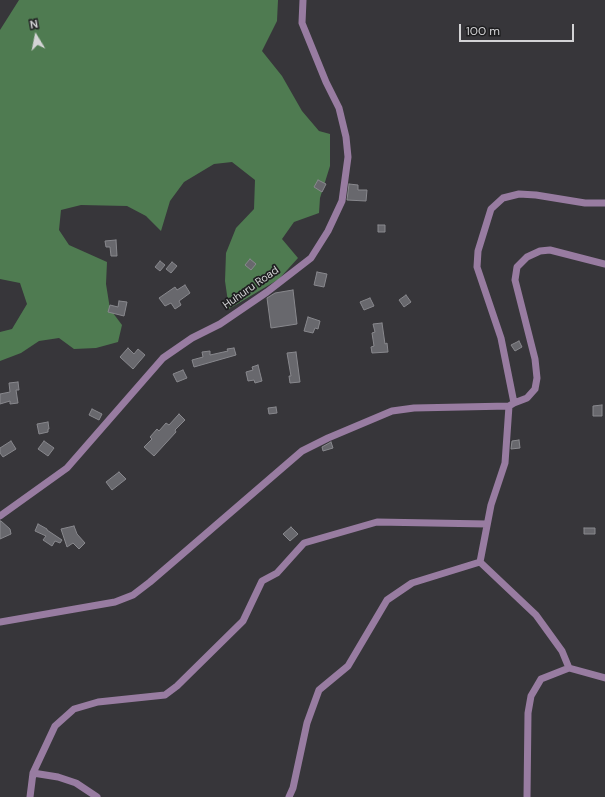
<!DOCTYPE html>
<html>
<head>
<meta charset="utf-8">
<style>
  body { margin:0 }
  #map { position:relative; width:605px; height:797px; overflow:hidden; background:#37363a; font-family:"DM Sans",sans-serif }
  canvas { display:block }
  .north { position:absolute; left:16px; top:16px; width:40px; height:40px; -webkit-text-stroke:3px #1e1e20; paint-order:stroke; rotate:350deg; font-size:11px; font-weight:700; line-height:16px; text-align:center; color:#d3d3d5 }
  .north::after { content:''; display:block; margin:auto; width:14px; height:18px; background:#d3d3d5; clip-path:polygon(50% 0,100% 100%,50% 72%,0 100%) }
  .scale { position:absolute; left:459px; top:24px; width:115px; height:18px; box-sizing:border-box; border:2px solid #d3d3d5; border-top:0; padding-left:5px; font-size:12px; line-height:14px; white-space:nowrap; color:#d3d3d5; -webkit-text-stroke:3px #1e1e20; paint-order:stroke }
</style>
</head>
<body>
<div id="map">
<canvas width="605" height="797"></canvas>
<div class="north">N</div>
<div class="scale">100 m</div>
</div>
<script>
const ctx = document.querySelector('canvas').getContext('2d');
ctx.lineJoin = 'round';
function fillPath(path, color) { ctx.fillStyle = color; ctx.fill(path, 'evenodd'); }
const shape = rows => new Path2D(rows.map(r => 'M' + r).join(''));
function strokePath(path, color, width, dash) { ctx.strokeStyle = color; ctx.lineWidth = width; ctx.lineCap = dash ? 'butt' : 'round'; ctx.setLineDash(dash || []); ctx.stroke(path); }
function write(font, color, halo, rows, align = 'center') {
  ctx.font = font + ' "DM Sans",sans-serif'; ctx.lineWidth = 3.5; ctx.setLineDash([]); ctx.textBaseline = 'middle'; ctx.strokeStyle = halo; ctx.fillStyle = color; for (const [text, x, y, turn = 0] of rows) {
    ctx.save(); ctx.translate(x, y); ctx.rotate((+turn || 0) * Math.PI / 180); ctx.textAlign = isNaN(turn) ? turn : align; if (halo) ctx.strokeText(text, 0, 0); ctx.fillText(text, 0, 0); ctx.restore();
  }
}
fillPath(shape([
  [19,0,278,0,277,21,262,51,282,76,302,111,319,131,330,134,330,166,320,198,319,213,294,222,282,239,298,258,279,279,229,309,225,281,226,253,236,228,254,209,255,180,232,162,214,164,184,182,170,201,161,231,146,216,127,206,81,205,61,210,59,230,69,245,107,262,106,284,110,309,122,325,118,342,96,348,74,349,59,338,39,341,21,353,0,361,0,332,12,329,27,304,20,283,0,279,0,30]
]), '#4f7b51');
const building = shape([
  [318,180,326,184,322,192,314,187,318,180],
  [349,184,358,185,358,190,367,190,366,201,347,200,349,184],
  [378,225,385,225,385,232,378,232,378,225],
  [116,240,117,256,111,256,110,247,106,247,105,241,116,240],
  [250,259,256,264,251,270,245,265,250,259],
  [160,261,165,265,160,271,155,267,160,261],
  [172,262,177,266,171,273,166,269,172,262],
  [317,272,327,274,324,287,314,285,317,272],
  [185,285,190,293,179,301,181,305,175,309,171,303,165,306,159,298,175,287,177,290,185,285],
  [293,290,297,324,271,328,267,298,275,293,293,290],
  [406,295,411,302,404,307,399,300,406,295],
  [370,298,374,306,364,310,360,302,370,298],
  [119,301,127,302,124,316,108,312,110,305,118,307,119,301],
  [308,317,320,321,318,329,315,328,313,333,304,331,308,317],
  [382,323,385,344,387,343,388,352,372,353,371,347,374,346,372,333,375,332,373,324,382,323],
  [519,341,522,347,515,351,511,345,519,341],
  [128,348,134,354,138,349,145,355,133,369,120,357,128,348],
  [234,348,236,355,194,367,192,360,203,357,202,352,210,351,210,355,228,351,227,349,234,348],
  [296,352,300,382,290,383,289,376,291,376,287,353,296,352],
  [258,365,262,381,255,383,254,380,248,381,246,372,253,370,252,367,258,365],
  [183,370,187,378,177,382,173,374,183,370],
  [18,382,19,390,16,390,18,403,10,404,10,401,0,404,0,394,10,392,9,383,18,382],
  [602,405,602,416,593,416,593,406,602,405],
  [276,407,277,413,269,414,268,408,276,407],
  [92,409,102,414,99,420,89,415,92,409],
  [179,414,185,420,175,430,176,432,154,456,144,447,152,439,150,437,157,429,159,431,166,423,169,425,179,414],
  [48,422,49,429,48,429,48,432,39,434,37,424,48,422],
  [519,440,520,448,511,449,512,441,519,440],
  [11,441,16,449,3,457,0,453,0,448,11,441],
  [44,441,54,448,48,456,38,449,44,441],
  [331,442,333,448,323,451,322,447,331,442],
  [119,472,126,479,112,490,106,482,119,472],
  [0,521,1,521,10,529,11,534,0,539,0,521],
  [38,524,47,529,47,530,62,540,60,543,55,541,52,546,43,540,46,536,35,531,38,524],
  [74,526,77,534,85,543,79,549,73,543,67,547,61,529,74,526],
  [291,527,298,534,290,541,283,534,291,527],
  [584,528,595,528,595,534,584,534,584,528]
]);
fillPath(building, '#68686d');
strokePath(building, '#88888d', 1);
strokePath(shape([
  [514,403,527,398,535,389,537,378,535,359,515,280,517,267,527,257,540,251,550,250,605,264],
  [509,406,514,403,501,338,477,267,478,251,491,209,503,198,519,194,536,195,585,203,605,203],
  [0,516,67,468,163,358,192,338,220,324,267,292,311,258,328,231,342,201,348,157,346,137,339,108,326,82,302,23,303,0],
  [480,562,536,615,562,651,569,668,541,679,531,696,528,713,527,797],
  [0,622,115,602,133,595,150,582,302,451,328,438,392,411,414,408,509,406,505,463,491,505,480,562,412,583,387,600,348,666,319,690,307,723,293,788,289,797],
  [569,668,605,678],
  [33,773,58,777,76,783,97,797],
  [30,797,33,773,55,726,74,709,98,702,165,695,177,686,243,621,262,581,277,573,304,543,377,522,487,524]
]), '#987ca1', 7);
write('11px', '#d3d3d5', '#1e1e20', [
  ["Huhuru Road",251,288,-35]
]);
</script>
</body>
</html>
